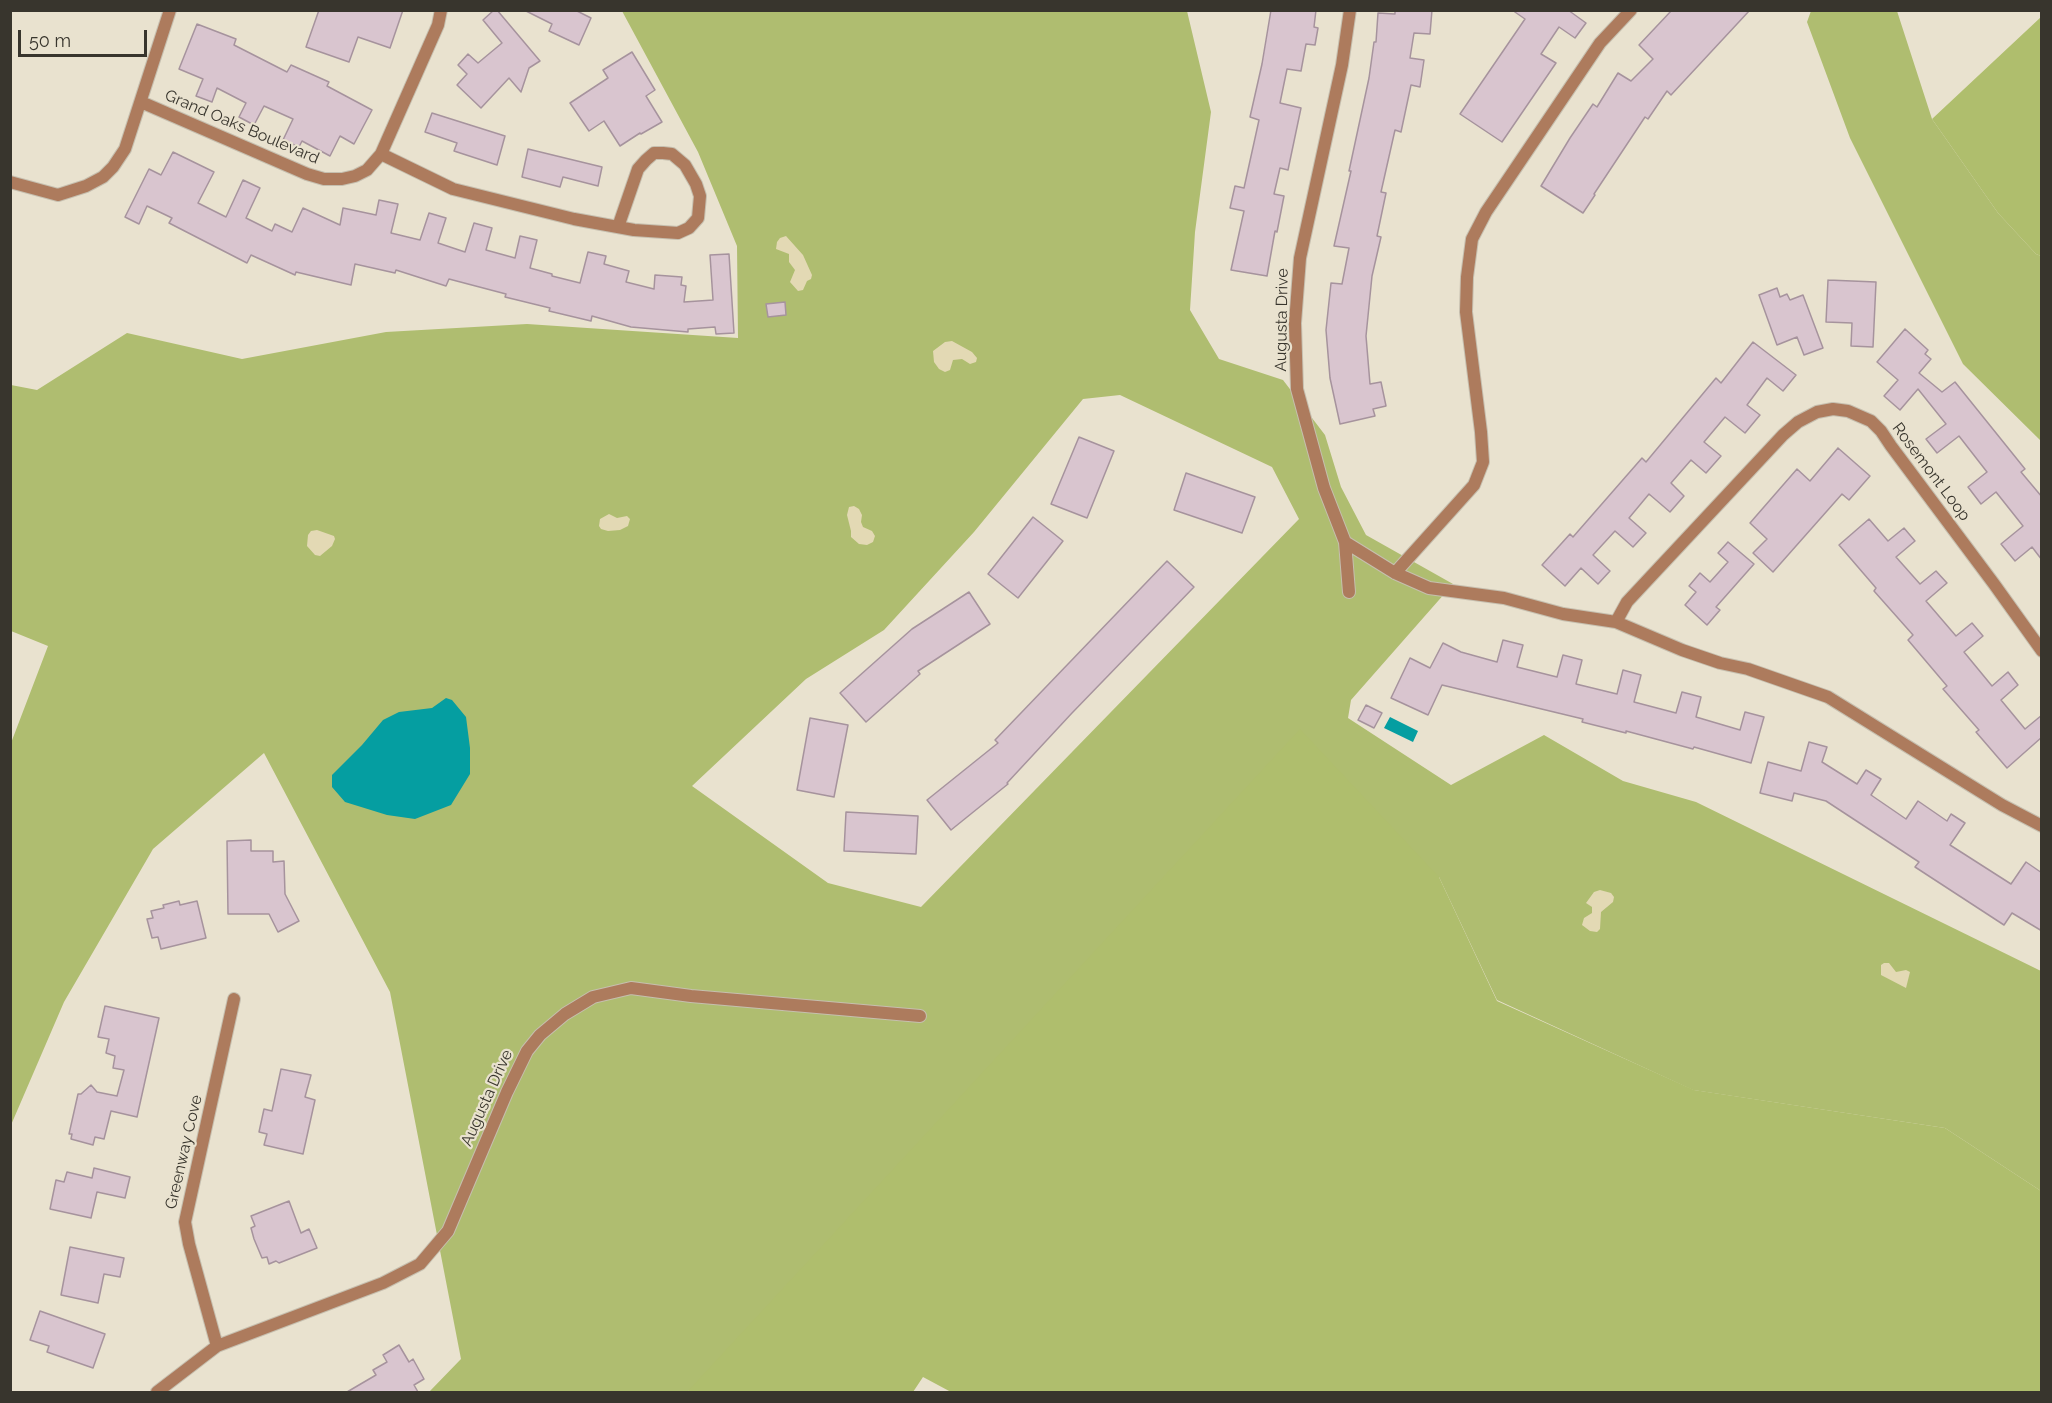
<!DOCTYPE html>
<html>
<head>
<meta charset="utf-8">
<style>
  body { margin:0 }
  #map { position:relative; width:2052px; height:1403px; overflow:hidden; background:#e9e2cf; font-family:Raleway,sans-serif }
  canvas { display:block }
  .frame { position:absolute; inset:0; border:12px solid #38352d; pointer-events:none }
  .scale { position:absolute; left:18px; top:30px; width:129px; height:27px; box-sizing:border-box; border:3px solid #38352d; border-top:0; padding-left:8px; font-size:18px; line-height:21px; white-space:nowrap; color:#38352d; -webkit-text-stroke:4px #e9e2cf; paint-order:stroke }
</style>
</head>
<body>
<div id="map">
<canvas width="2052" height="1403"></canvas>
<div class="frame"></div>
<div class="scale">50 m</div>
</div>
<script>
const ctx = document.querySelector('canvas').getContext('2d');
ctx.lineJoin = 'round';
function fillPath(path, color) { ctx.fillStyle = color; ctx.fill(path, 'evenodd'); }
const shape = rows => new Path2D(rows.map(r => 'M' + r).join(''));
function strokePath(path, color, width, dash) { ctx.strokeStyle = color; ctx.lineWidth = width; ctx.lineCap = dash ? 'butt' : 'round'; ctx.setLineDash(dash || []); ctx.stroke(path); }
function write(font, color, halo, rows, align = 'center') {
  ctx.font = font + ' Raleway,sans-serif'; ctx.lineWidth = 4.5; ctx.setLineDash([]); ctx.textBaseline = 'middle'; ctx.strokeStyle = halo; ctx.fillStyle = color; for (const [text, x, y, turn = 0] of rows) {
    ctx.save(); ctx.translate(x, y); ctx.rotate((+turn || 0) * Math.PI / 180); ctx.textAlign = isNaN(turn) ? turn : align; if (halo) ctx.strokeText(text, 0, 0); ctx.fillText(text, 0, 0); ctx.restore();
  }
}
fillPath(shape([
  [622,11,1187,11,1211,112,1195,232,1190,310,1219,359,1283,380,1325,435,1341,487,1366,535,1453,584,1351,700,1348,718,1451,785,1544,735,1623,781,1696,802,2041,971,2041,1191,1945,1128,1693,1090,1497,1000,1439,877,687,1392,429,1392,461,1359,390,992,264,753,153,849,64,1002,11,1125,11,743,48,646,11,631,11,385,37,390,127,333,242,359,386,332,527,324,738,338,737,246,698,152],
  [1120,395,1272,467,1299,519,921,907,828,883,692,786,806,679,884,630,974,532,1083,399],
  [1811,11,1897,11,1932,119,1998,213,2036,254,2041,256,2041,441,1963,364,1850,138,1807,22]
]), '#afbd70');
fillPath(shape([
  [2041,17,2041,256,2036,254,1998,213,1932,119],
  [1300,729,1439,877,1497,1001,1694,1090,1945,1128,2041,1191,2041,1392,951,1392,923,1377,913,1392,687,1392]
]), '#afbe6d');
fillPath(shape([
  [786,236,803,255,812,275,811,279,807,281,803,290,798,291,790,282,795,270,789,262,789,254,776,249,777,242,780,238],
  [952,341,972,352,977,358,976,362,970,364,962,359,953,360,950,370,945,372,939,369,934,362,933,351,945,342],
  [854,506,859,509,862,515,861,522,863,527,872,531,875,536,873,542,867,545,859,544,851,537,851,531,847,515,849,507],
  [609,514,617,518,627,516,630,519,628,526,620,530,608,531,601,529,599,526,600,519],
  [317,530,334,536,335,539,332,546,320,556,315,555,307,546,308,535,311,531],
  [1600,890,1611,893,1614,897,1613,902,1601,912,1600,929,1597,932,1590,931,1582,925,1584,918,1592,913,1592,907,1586,903,1594,892],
  [1884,963,1889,963,1896,972,1906,970,1910,972,1906,988,1881,975,1881,965]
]), '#e3d9b4');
fillPath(shape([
  [446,698,452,700,466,717,470,748,470,774,451,805,415,819,387,815,345,802,332,787,332,775,362,745,383,720,399,712,432,708],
  [1390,717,1418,731,1413,742,1384,728]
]), '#059ea1');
const building = shape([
  [319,10,403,10,390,48,358,37,349,62,306,47,319,10],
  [494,10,497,10,540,61,529,68,521,92,509,78,481,108,457,85,467,74,458,65,468,54,478,63,502,43,483,20,494,10],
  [524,10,575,10,591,18,579,45,549,31,552,24,524,10],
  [1271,10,1316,10,1314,27,1318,28,1315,45,1306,44,1301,71,1287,69,1280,103,1301,108,1288,170,1280,168,1274,194,1284,196,1277,232,1275,231,1267,276,1231,270,1244,211,1230,208,1235,186,1244,188,1259,120,1250,117,1262,64,1271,10],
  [1395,10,1432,10,1430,34,1414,33,1410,58,1424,60,1420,87,1411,85,1401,132,1395,130,1381,192,1386,193,1377,236,1381,237,1372,276,1366,336,1370,384,1381,382,1386,406,1373,409,1375,416,1340,424,1330,378,1326,330,1331,283,1342,284,1349,248,1334,246,1351,171,1349,171,1369,78,1374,42,1376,42,1378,13,1395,14,1395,10],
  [1512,10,1568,10,1586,23,1575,38,1559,27,1541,54,1556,63,1502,142,1460,114,1525,19,1512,10],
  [1672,10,1750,10,1671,95,1667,91,1648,119,1645,117,1594,194,1595,195,1583,213,1541,186,1570,138,1593,104,1597,107,1618,73,1631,81,1653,59,1639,45,1672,10],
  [197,24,236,39,234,45,287,72,291,65,329,82,327,86,372,110,354,144,340,136,330,156,302,141,299,147,283,140,293,119,264,106,254,125,239,117,246,103,217,88,212,102,196,96,203,79,179,69,197,24],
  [632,52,655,90,646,96,662,122,641,134,640,133,620,146,604,121,589,131,570,103,608,78,603,70,632,52],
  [432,113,505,136,497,165,454,151,457,143,425,132,432,113],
  [528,149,602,167,598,186,563,177,560,187,522,177,528,149],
  [173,152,214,172,198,203,226,217,243,180,260,188,246,218,272,231,275,224,292,232,303,208,340,225,343,208,376,215,379,200,398,204,391,233,420,240,429,213,446,218,438,243,465,252,474,223,492,228,486,250,515,258,520,236,537,240,530,268,552,274,552,276,580,283,588,252,606,256,604,264,629,271,626,282,654,289,655,275,682,277,681,285,686,286,684,302,713,300,710,255,729,254,734,333,716,334,715,327,688,329,688,332,631,327,592,316,591,321,549,311,550,308,505,297,506,294,449,279,446,286,396,270,395,273,355,264,351,285,296,272,295,275,251,255,247,263,169,223,172,218,147,206,139,224,125,217,149,169,161,175,173,152],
  [1828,280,1876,282,1873,347,1851,346,1852,323,1826,322,1828,280],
  [1777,288,1780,297,1787,294,1790,300,1803,295,1823,348,1804,355,1797,337,1777,345,1759,295,1777,288],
  [785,302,786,315,768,317,766,304,785,302],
  [1905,329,1928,350,1925,354,1931,359,1919,373,1942,392,1955,382,2025,469,2021,472,2042,497,2042,560,2032,547,2015,561,2001,544,2023,526,1996,492,1981,504,1968,487,1987,472,1959,436,1937,453,1926,439,1946,424,1918,389,1900,410,1884,396,1898,380,1877,362,1905,329],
  [1753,342,1796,375,1783,391,1767,378,1747,405,1760,415,1745,433,1725,417,1704,442,1721,456,1706,473,1691,460,1671,483,1684,496,1670,512,1649,494,1629,518,1646,533,1633,547,1615,531,1593,555,1610,571,1598,584,1581,568,1565,586,1542,565,1570,534,1573,537,1642,458,1646,462,1716,378,1721,383,1753,342],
  [1079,437,1114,451,1087,518,1051,504,1079,437],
  [1838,448,1870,476,1849,500,1842,494,1773,572,1753,553,1767,539,1750,523,1797,469,1810,481,1838,448],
  [1186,473,1255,497,1242,533,1174,510,1186,473],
  [1033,517,1063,541,1018,598,988,574,1033,517],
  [1869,519,1888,541,1904,528,1915,541,1896,557,1920,584,1936,571,1947,583,1926,601,1956,636,1972,623,1983,636,1964,652,1992,686,2008,672,2018,685,2001,700,2025,729,2042,715,2042,737,2007,768,1976,732,1979,730,1943,689,1947,686,1908,640,1913,635,1874,591,1876,588,1839,545,1869,519],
  [1728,542,1754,564,1716,607,1720,610,1707,625,1685,605,1696,592,1689,586,1700,573,1710,582,1728,562,1718,553,1728,542],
  [1167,561,1194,587,1072,713,1007,783,1008,784,951,830,927,800,998,743,995,740,1167,561],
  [969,592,990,624,918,671,920,674,866,722,840,693,912,629,969,592],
  [1503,640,1523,645,1517,667,1557,677,1563,655,1582,660,1576,684,1617,694,1623,670,1641,675,1634,702,1676,713,1682,692,1701,697,1696,717,1740,730,1745,712,1764,717,1751,763,1694,747,1693,749,1626,731,1626,733,1582,722,1583,719,1442,685,1428,715,1391,698,1410,658,1430,668,1443,643,1461,652,1497,662,1503,640],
  [1366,705,1382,713,1374,728,1358,720,1366,705],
  [810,718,848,725,834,797,797,790,810,718],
  [1809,742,1827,747,1822,762,1857,784,1866,770,1881,779,1871,795,1906,819,1918,801,1947,821,1951,814,1965,823,1950,845,2011,884,2026,862,2042,873,2042,931,2012,913,2004,925,1915,867,1919,862,1826,801,1794,793,1792,801,1760,793,1768,762,1801,771,1809,742],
  [846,812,918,816,916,854,844,851,846,812],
  [251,840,251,851,273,851,273,862,284,861,285,894,299,921,278,932,269,914,228,914,227,841,251,840],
  [179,901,180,905,197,901,206,938,161,949,158,937,152,938,147,919,153,918,151,911,164,908,163,905,179,901],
  [105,1006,159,1018,137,1117,111,1111,104,1139,95,1137,93,1145,71,1139,72,1134,69,1134,78,1094,81,1094,91,1085,97,1092,117,1096,124,1070,113,1068,115,1056,106,1053,109,1039,98,1037,105,1006],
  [281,1069,311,1075,305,1097,315,1100,303,1154,264,1145,267,1134,259,1132,264,1109,272,1111,281,1069],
  [94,1168,130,1177,125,1198,97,1192,91,1218,50,1209,56,1180,64,1182,67,1172,92,1178,94,1168],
  [289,1201,301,1233,309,1229,317,1248,279,1263,276,1261,269,1264,267,1257,262,1258,254,1239,251,1228,255,1226,251,1216,289,1201],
  [70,1247,124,1258,120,1277,104,1274,98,1303,61,1295,70,1247],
  [40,1311,105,1334,93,1368,47,1352,49,1346,30,1340,40,1311],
  [399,1345,409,1362,413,1359,424,1379,414,1385,418,1392,347,1392,376,1375,373,1370,387,1362,383,1355,399,1345]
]);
fillPath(building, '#d9c5cf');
strokePath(building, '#a6939d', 1.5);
const street = shape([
  [141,102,307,174,324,179,342,179,355,176,367,170,381,154,438,25,441,10],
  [381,154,453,189,574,219,634,230,678,233,689,228,698,218,700,196,696,184,685,165,672,154,663,153,654,153,646,160,638,169,618,227],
  [10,182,58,195,86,186,103,177,113,167,125,149,170,10],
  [1345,542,1395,573,1429,588,1504,598,1563,614,1616,622,1682,650,1720,663,1748,669,1828,697,2002,805,2042,826],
  [1395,573,1474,485,1483,462,1481,432,1466,312,1467,277,1472,239,1486,212,1600,43,1631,10],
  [1349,592,1345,542,1324,488,1297,389,1295,323,1300,258,1342,65,1350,10],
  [1616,622,1627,602,1783,435,1798,422,1817,412,1833,409,1848,411,1871,421,1881,431,1891,446,1994,584,2042,651],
  [217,1346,189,1244,185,1222,234,999],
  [157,1392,217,1346,383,1283,420,1264,448,1231,507,1092,527,1051,540,1035,565,1014,593,997,631,988,691,996,920,1016]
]);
strokePath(street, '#c6bfaf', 14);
strokePath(street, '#ad7b5d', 12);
write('16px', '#38352d', '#e9e2cf', [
  ["Grand Oaks Boulevard",242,127,23],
  ["Augusta Drive",1282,320,-89],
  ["Rosemont Loop",1931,472,53],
  ["Augusta Drive",487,1098,-66],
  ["Greenway Cove",184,1152,-77]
]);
</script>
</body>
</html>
